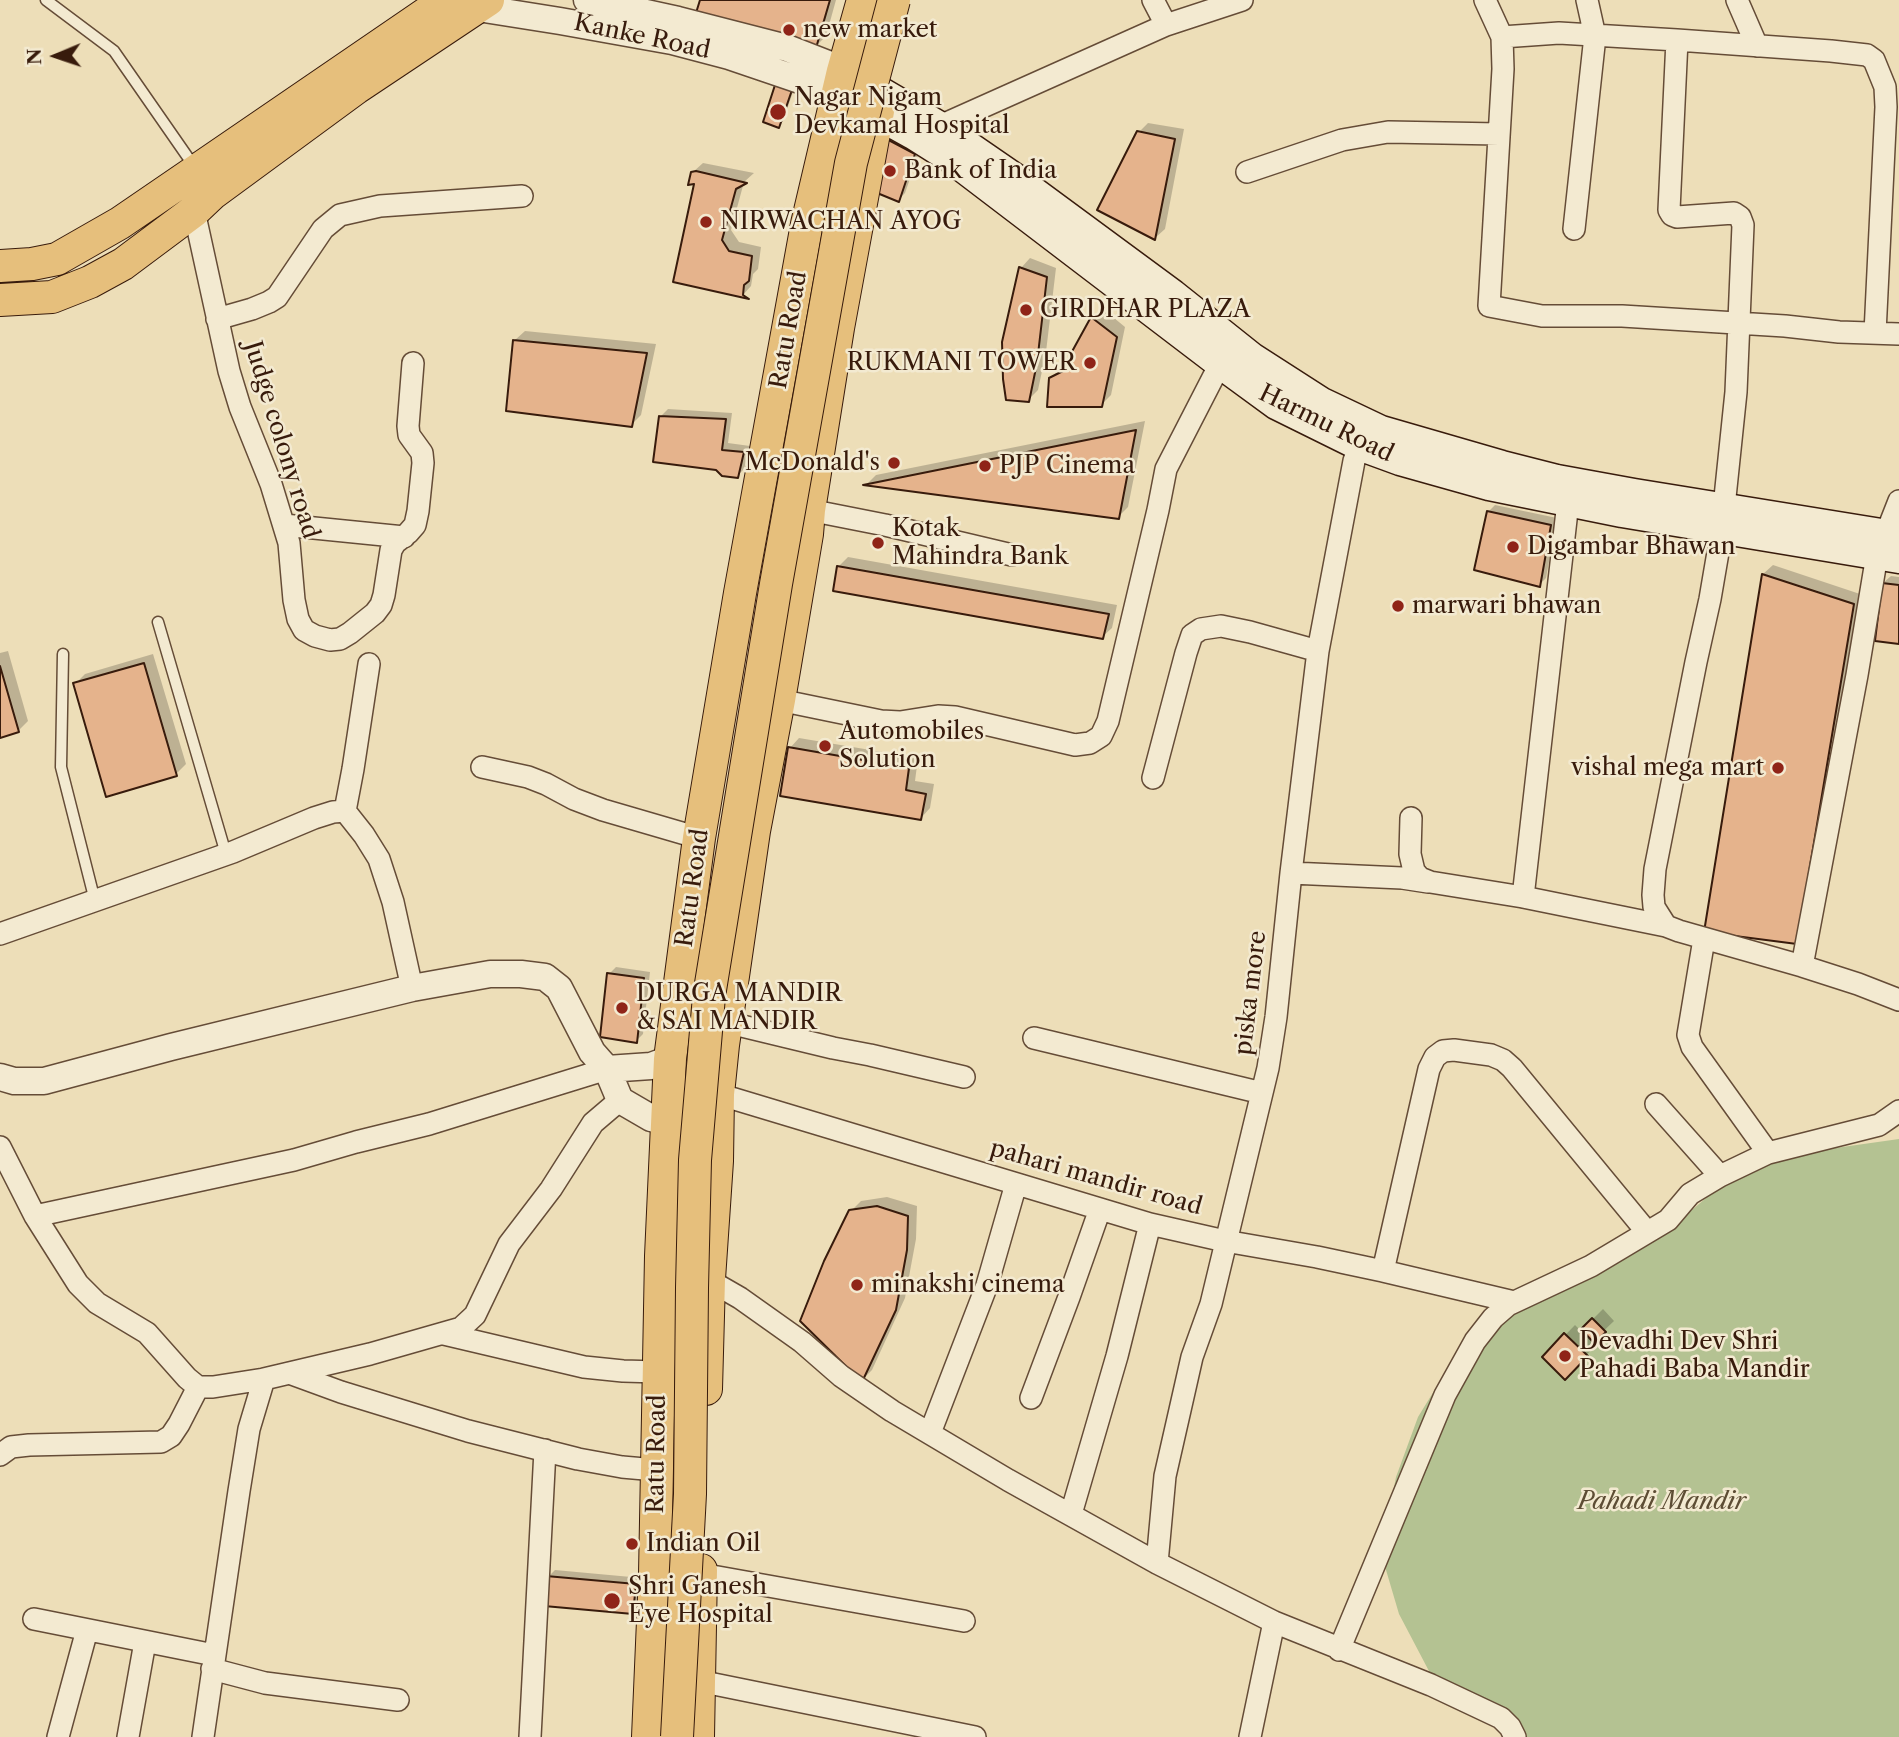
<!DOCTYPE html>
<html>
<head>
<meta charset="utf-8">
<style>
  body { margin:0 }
  #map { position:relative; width:1899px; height:1737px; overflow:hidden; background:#eddeb8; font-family:"Libre Caslon Text",serif }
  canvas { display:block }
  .north { position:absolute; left:21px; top:21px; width:70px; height:70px; -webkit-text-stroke:5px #f3ead1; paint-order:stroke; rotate:268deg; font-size:19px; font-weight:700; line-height:28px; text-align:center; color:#381b0c }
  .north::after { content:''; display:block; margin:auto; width:24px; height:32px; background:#381b0c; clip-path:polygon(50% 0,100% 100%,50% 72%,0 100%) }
</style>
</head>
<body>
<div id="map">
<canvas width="1899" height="1737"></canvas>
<div class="north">N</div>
</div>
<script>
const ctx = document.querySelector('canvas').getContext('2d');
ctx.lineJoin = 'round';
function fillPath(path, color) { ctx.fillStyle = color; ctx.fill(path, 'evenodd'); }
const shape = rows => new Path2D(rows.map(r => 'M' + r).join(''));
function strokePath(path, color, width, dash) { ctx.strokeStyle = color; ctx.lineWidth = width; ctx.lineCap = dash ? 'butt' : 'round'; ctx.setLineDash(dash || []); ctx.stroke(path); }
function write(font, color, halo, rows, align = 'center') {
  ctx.font = font + ' "Libre Caslon Text",serif'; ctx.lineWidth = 5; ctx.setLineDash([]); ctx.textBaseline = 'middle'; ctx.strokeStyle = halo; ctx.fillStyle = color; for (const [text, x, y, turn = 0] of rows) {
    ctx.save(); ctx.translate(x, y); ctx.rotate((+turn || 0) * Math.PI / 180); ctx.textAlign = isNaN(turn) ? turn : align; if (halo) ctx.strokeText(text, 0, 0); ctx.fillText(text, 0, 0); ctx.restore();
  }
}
fillPath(shape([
  [1899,1139,1899,1737,1522,1737,1430,1673,1399,1614,1381,1553,1396,1477,1418,1417,1453,1360,1496,1312,1664,1234,1720,1186,1779,1156]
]), '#b4c292');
fillPath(shape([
  [702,0,836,0,826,36,816,46],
  [777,86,795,86,783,121,778,126],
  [1148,123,1184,129,1165,229,1155,238,1138,133],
  [889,130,921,147,905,193,898,200,867,187],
  [703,163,754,173,744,182,731,230,739,242,761,247,758,269,753,274,751,286,742,296,693,172],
  [1030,258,1056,268,1046,352,1038,390,1028,400,1021,268],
  [1102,308,1125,327,1111,395,1101,405,1051,378,1061,368,1071,364,1092,318],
  [525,331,656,344,641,415,631,425,515,340],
  [668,409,732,413,728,443,750,446,744,469,737,476,661,416],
  [1145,421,1128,507,1118,517,868,483,876,475],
  [1495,505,1557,518,1546,578,1539,585,1488,512],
  [848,557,1117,605,1112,628,1102,637,838,567],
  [1773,565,1863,595,1806,933,1706,931,1763,574],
  [1891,576,1899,577,1899,642,1883,583],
  [8,651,28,721,18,731,0,736,0,653],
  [153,654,186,764,176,774,75,684,85,674],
  [799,738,918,758,915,781,934,784,930,808,921,818,790,748],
  [616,967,650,972,643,1034,636,1041,609,974],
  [887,1197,917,1206,916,1239,905,1298,872,1370,862,1380,851,1211,861,1201],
  [1603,1309,1614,1321,1592,1342,1596,1345,1565,1377,1544,1357,1575,1325,1581,1331],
  [555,1570,642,1578,640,1605,633,1612,548,1577]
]), '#0003');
const building = shape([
  [700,0,830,0,816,48,696,13,700,0],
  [775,85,792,90,779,128,763,122,775,85],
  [1137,131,1175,139,1155,240,1097,210,1137,131],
  [881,136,915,154,899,202,865,188,881,136],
  [696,171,747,183,736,189,722,240,729,251,752,256,749,281,744,285,743,295,749,299,673,282,694,184,688,185,691,172,696,171],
  [1019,267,1047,277,1037,363,1029,402,1006,400,1003,379,1002,342,1019,267],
  [1091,317,1117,337,1102,407,1047,407,1049,378,1069,368,1069,357,1091,317],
  [513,340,647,353,632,427,506,411,513,340],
  [659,416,726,419,722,450,744,452,738,478,722,476,716,470,653,462,659,416],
  [1136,430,1119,519,863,485,1136,430],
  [1487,511,1551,525,1540,587,1474,570,1487,511],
  [837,566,1109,614,1103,639,833,591,837,566],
  [1762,574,1854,604,1797,944,1704,932,1762,574],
  [1882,583,1899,585,1899,644,1875,641,1882,583],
  [144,663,177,776,106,797,73,683,144,663],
  [0,666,19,732,0,738,0,666],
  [788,747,909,768,906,790,926,794,921,820,780,796,788,747],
  [607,973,644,978,637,1043,600,1037,607,973],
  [877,1206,908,1216,907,1250,896,1310,862,1382,800,1321,824,1261,849,1210,877,1206],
  [1592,1318,1606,1332,1594,1343,1581,1329,1592,1318],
  [1564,1333,1588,1356,1565,1380,1542,1357,1564,1333],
  [546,1576,636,1584,633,1614,544,1606,546,1576]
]);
fillPath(building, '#e5b38c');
strokePath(building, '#381b0c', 2);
const service = shape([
  [46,0,114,51,196,169],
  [158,622,226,854],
  [63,654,61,767,95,901]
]);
const minor = shape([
  [1153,0,1166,25],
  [1485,0,1502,37,1503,69,1489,306,1542,316,1622,316,1785,326,1839,332,1899,334],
  [1737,0,1757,46],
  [1502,37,1559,33,1677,40,1831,51,1867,55,1874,60,1885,87,1886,107,1875,333],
  [1677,40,1669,210,1672,215,1677,217,1734,213,1740,217,1743,225,1736,392,1724,507],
  [940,126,1166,25,1242,0],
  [1247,172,1342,140,1388,132,1499,134],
  [194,211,229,371,240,407,271,484,289,543,294,600,298,619,304,630,315,636,330,640,340,639,350,633,375,613,381,605,384,595,391,550,395,543,408,533,415,525,418,511,423,463,422,453,409,435,408,426,413,363],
  [1574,229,1595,36,1587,0],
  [217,319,252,309,269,302,277,297,323,229,340,215,380,206,522,196],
  [809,510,885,525,1012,555],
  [284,525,404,537],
  [1722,529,1710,599,1696,662,1655,869,1653,895,1654,907,1666,926,1679,931,1802,966,1858,984,1899,1000],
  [1886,534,1899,501],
  [779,700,881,721,900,722,938,716,955,717,1075,745,1090,743,1101,736,1108,721,1158,510,1166,469,1220,364],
  [482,767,528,777,546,784,574,799,603,810,699,838],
  [1153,778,1186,653,1192,635,1201,629,1221,626,1250,632,1318,651],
  [345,811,353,769,369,664],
  [1411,818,1410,854,1414,871,1420,878,1430,882,1523,897,1666,926],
  [1291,873,1402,878,1428,882],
  [1523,897,1568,502],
  [0,934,233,852,314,818,333,812,345,811,364,835,379,859,393,902,412,988],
  [1704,939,1688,1035,1692,1047,1768,1153],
  [1802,966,1857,675,1877,555],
  [713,1020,727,1021,742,1026,833,1048,870,1055,964,1077],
  [1034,1038,1262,1093],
  [668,1088,718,1094,1150,1224,1225,1241,1317,1257,1383,1271,1514,1302],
  [1656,1104,1720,1176],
  [0,1147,35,1216,78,1284,97,1303,147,1333,187,1378,198,1387,213,1387,264,1379,370,1354,461,1328,475,1315,509,1244,551,1189,593,1123,620,1100],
  [35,1216,294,1160,356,1142,429,1124,607,1069],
  [1383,1271,1429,1069,1435,1057,1443,1051,1454,1050,1491,1055,1503,1060,1512,1068,1647,1232],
  [700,1275,740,1298,802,1342,841,1376,892,1411,1008,1480,1157,1563,1274,1622,1431,1685,1501,1718,1510,1727,1515,1737],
  [444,1334,584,1367,623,1371,658,1372],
  [289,1373,341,1392,468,1431,578,1459,622,1467,656,1470],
  [1031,1398,1069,1297,1100,1209],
  [930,1433,987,1285,1016,1184],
  [0,1455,11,1447,29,1445,161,1442,171,1436,179,1424,198,1387],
  [1071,1514,1117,1356,1150,1224],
  [1157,1563,1165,1476,1180,1410,1192,1357,1211,1304,1268,1068,1276,1017,1291,873,1318,651,1354,461,1364,432],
  [701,1574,964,1621],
  [34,1619,214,1655],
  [1339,1650,1445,1395,1475,1341,1493,1318,1508,1305,1591,1266,1668,1220,1690,1194,1720,1176,1768,1153,1879,1125,1899,1111],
  [212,1669,265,1683,398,1700],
  [699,1681,975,1737],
  [58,1737,87,1630],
  [128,1737,145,1642],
  [203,1737,239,1491,249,1429,264,1379],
  [530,1737,545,1450],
  [1250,1737,1274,1622]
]);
const tertiary = shape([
  [587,0,678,20,787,48,828,64,859,80],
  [465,6,560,21,672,41,729,56,838,93],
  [607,1069,651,1066,670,1059],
  [0,1077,14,1081,44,1081,171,1047,412,988,490,974,521,974,545,977,559,988,592,1052,607,1069,620,1100,651,1118,668,1122]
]);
const secondary = shape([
  [882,92,940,126,1017,179,1173,294,1252,357,1322,402,1381,430,1502,465,1557,479,1634,493,1899,536],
  [859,105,913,135,951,159,1220,364,1276,405,1359,446,1400,461,1489,486,1622,513,1899,559]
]);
const primary = shape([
  [0,266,32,264,57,259,120,223,446,0],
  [0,300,52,297,90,282,123,264,194,211,213,193,356,88,488,0],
  [706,1389,709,1279,717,1161,718,1094,723,1045,754,831,779,700,807,534,809,510,838,328,878,111],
  [648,1737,655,1574,661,1256,670,1059,699,838,740,593,807,224,843,71,863,0],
  [698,1737,701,1570]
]);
strokePath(service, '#654c37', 13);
strokePath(minor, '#654c37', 24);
strokePath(tertiary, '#654c37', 29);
strokePath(secondary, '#381b0c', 31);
strokePath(primary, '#381b0c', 34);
strokePath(service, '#f3ead1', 10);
strokePath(minor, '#f3ead1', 21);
strokePath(tertiary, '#f3ead1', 26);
strokePath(secondary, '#f3ead1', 28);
strokePath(primary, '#e6bf7c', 32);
const primaryBridge = shape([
  [677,1737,690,1494,692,1288,695,1160,709,996,776,584,851,163,894,0]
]);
strokePath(primaryBridge, '#381b0c', 34, []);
strokePath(primaryBridge, '#e6bf7c', 32);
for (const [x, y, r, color] of [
  [789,30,7,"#8f2418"],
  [778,112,9,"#8f2418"],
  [890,171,7,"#8f2418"],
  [706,222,7,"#8f2418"],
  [1026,310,7,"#8f2418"],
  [1090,363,7,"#8f2418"],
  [894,463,7,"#8f2418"],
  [985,466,7,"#8f2418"],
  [878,543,7,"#8f2418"],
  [1513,547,7,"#8f2418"],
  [1398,606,7,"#8f2418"],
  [825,746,7,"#8f2418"],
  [1778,768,7,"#8f2418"],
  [622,1008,7,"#8f2418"],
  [857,1285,7,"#8f2418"],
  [1565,1356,7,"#8f2418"],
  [632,1544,7,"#8f2418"],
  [612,1601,9,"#8f2418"]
]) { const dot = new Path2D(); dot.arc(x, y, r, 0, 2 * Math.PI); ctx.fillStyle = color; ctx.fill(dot); strokePath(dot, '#f3ead1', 2.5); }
write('24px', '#381b0c', '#f3ead1', [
  ["new market",803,30],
  ["Nagar Nigam",794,98],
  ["Devkamal Hospital",794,126],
  ["Bank of India",904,171],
  ["NIRWACHAN AYOG",720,222],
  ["GIRDHAR PLAZA",1040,310],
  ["RUKMANI TOWER",1076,363,"right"],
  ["McDonald's",880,463,"right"],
  ["PJP Cinema",999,466],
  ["Kotak",892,529],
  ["Mahindra Bank",892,557],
  ["Digambar Bhawan",1527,547],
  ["marwari bhawan",1412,606],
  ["Automobiles",839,732],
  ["Solution",839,760],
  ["vishal mega mart",1764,768,"right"],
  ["DURGA MANDIR",636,994],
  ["& SAI MANDIR",636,1022],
  ["minakshi cinema",871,1285],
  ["Devadhi Dev Shri",1579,1342],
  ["Pahadi Baba Mandir",1579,1370],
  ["Indian Oil",646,1544],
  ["Shri Ganesh",628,1587],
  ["Eye Hospital",628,1615]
], 'left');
write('24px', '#381b0c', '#f3ead1', [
  ["Kanke Road",642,37,12],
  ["Ratu Road",789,330,-80],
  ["Harmu Road",1326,424,26],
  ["Judge colony road",281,440,73],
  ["Ratu Road",693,888,-82],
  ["piska more",1251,993,-83],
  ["pahari mandir road",1096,1178,16],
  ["Ratu Road",657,1454,-89]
]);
write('italic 24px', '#5d4d34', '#f3ead1', [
  ["Pahadi Mandir",1662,1502]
]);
</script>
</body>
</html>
